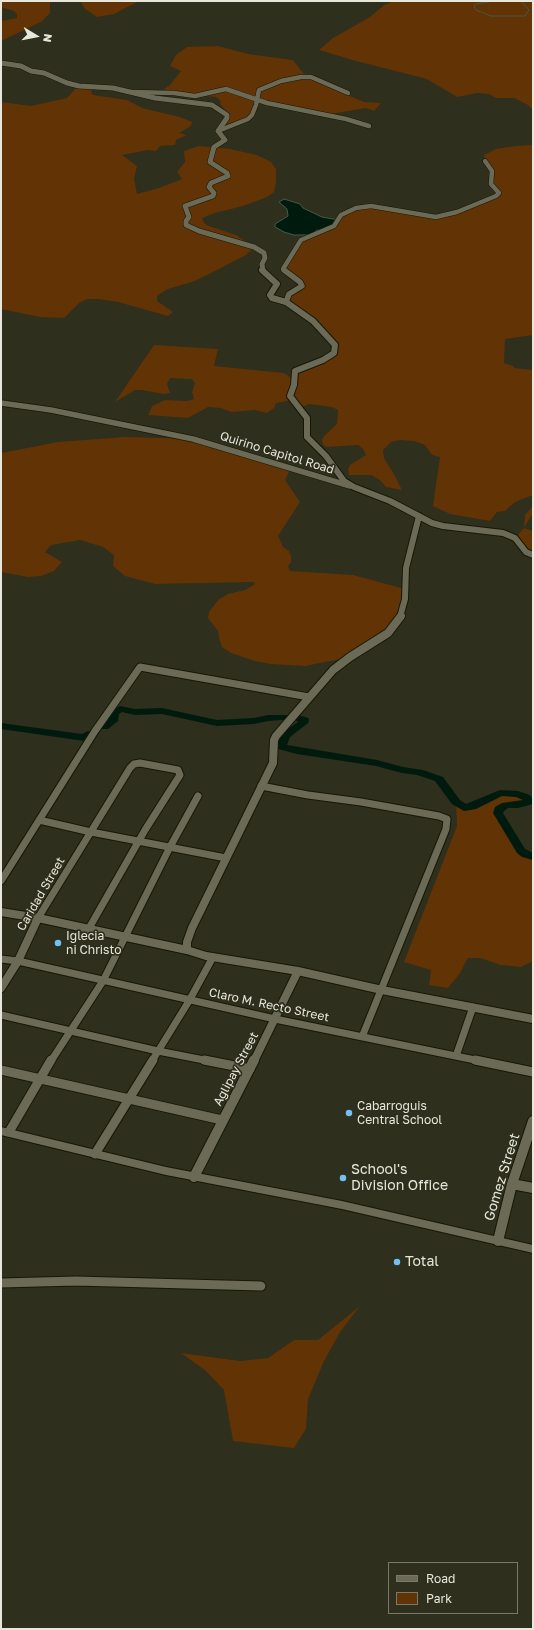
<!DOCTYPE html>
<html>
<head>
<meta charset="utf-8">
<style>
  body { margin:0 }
  #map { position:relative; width:534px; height:1630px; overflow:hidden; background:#2e2f1c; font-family:"Golos Text",sans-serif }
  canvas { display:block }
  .frame { position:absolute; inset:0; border:2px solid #e7e7dc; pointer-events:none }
  .legend { position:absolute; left:388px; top:1562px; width:130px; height:52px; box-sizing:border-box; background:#2e2f1c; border:1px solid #787969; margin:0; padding:5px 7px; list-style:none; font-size:12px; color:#e7e7dc }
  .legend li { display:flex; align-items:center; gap:8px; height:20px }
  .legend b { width:20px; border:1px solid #787969 }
  .north { position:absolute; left:16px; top:16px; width:40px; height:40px; -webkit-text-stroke:3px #2e2f1c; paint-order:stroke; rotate:100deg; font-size:11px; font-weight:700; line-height:16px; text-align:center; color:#e7e7dc }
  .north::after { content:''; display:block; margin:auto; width:14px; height:18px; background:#e7e7dc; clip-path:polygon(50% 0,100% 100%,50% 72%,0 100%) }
</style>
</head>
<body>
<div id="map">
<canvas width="534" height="1630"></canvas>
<div class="frame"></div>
<ul class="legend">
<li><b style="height:5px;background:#6a6a56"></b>Road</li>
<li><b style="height:11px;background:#623305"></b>Park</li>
</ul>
<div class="north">N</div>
</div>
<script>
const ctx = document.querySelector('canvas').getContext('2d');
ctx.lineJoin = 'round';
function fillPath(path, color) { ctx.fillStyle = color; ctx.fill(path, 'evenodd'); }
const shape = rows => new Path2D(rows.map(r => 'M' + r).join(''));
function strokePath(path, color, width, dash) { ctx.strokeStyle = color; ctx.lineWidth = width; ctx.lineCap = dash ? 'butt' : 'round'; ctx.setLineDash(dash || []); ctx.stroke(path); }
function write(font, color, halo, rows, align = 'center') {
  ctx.font = font + ' "Golos Text",sans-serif'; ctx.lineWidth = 3.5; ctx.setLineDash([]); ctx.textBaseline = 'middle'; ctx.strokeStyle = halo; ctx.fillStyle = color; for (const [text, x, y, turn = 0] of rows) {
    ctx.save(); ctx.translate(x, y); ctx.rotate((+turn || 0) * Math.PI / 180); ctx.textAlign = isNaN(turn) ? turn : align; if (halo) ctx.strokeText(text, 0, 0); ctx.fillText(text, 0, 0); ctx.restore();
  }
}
fillPath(shape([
  [1,1,50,1,50,13,41,22,1,41,1,21,17,18,17,14,14,11,1,7],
  [80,1,139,1,114,14,97,17,85,9],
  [394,1,533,1,533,110,528,105,514,98,496,98,489,94,477,93,457,97,427,79,356,61,319,50,333,38,370,17,384,5],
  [218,46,248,54,293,60,306,77,364,102,381,103,374,111,366,108,331,114,257,101,252,115,230,127,220,127,227,123,230,116,221,105,220,100,216,97,174,93,164,89,170,85,181,71,170,66,176,55,187,47],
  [93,87,91,92,93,95,127,100,142,108,180,117,192,122,191,126,179,133,187,135,176,140,175,145,160,146,156,151,148,150,122,155,137,166,134,179,137,194,159,188,182,179,177,172,185,162,184,151,199,146,230,149,257,155,271,162,276,169,276,182,274,192,267,197,243,206,215,213,202,218,203,221,206,225,236,235,254,247,246,255,219,269,195,281,168,289,157,296,157,301,173,312,168,316,118,302,98,299,87,299,79,303,64,318,40,317,1,309,1,102,31,106,67,98,76,88],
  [533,145,533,335,505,339,504,363,513,366,514,368,533,370,533,495,515,502,505,511,497,512,490,521,450,514,433,506,440,457,432,455,425,445,414,441,400,440,391,442,383,450,384,458,395,476,402,490,386,487,380,480,371,475,349,475,348,469,350,465,366,455,363,449,358,445,327,447,323,445,322,440,324,436,337,424,338,410,332,407,309,404,300,408,291,400,276,403,274,408,267,413,255,410,231,412,221,408,208,407,188,418,148,415,152,406,165,400,187,401,194,399,192,392,195,383,192,379,170,378,167,384,170,393,163,394,142,390,135,390,115,402,154,345,218,349,214,366,284,373,293,379,294,375,335,349,324,333,286,302,286,297,302,286,283,269,301,240,334,226,341,215,363,206,428,216,448,216,499,193,491,184,492,173,485,161,484,155,496,149,516,146],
  [125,437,193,439,291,468,285,480,300,502,278,536,283,547,289,551,291,556,291,562,288,566,290,571,353,575,405,589,395,625,350,657,305,666,271,664,255,661,231,653,222,647,219,638,218,631,208,618,209,612,218,600,228,594,245,590,254,585,255,583,252,582,155,584,125,576,113,566,114,555,103,547,80,540,51,545,45,552,62,562,54,571,41,576,28,577,1,572,1,453,58,442],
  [533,506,533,513,524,528,533,531,533,555,515,538,524,528,525,515],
  [500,793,518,794,526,797,529,802,518,805,506,805,499,809,498,813,521,851,526,855,533,857,533,961,521,967,501,965,480,958,468,958,460,973,448,988,429,985,431,970,404,962,457,826,456,802,464,808,472,807],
  [360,1306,340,1332,324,1361,308,1399,306,1429,294,1448,233,1441,224,1390,206,1371,181,1353,240,1361,268,1358,294,1340,318,1340]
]), '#623305');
const water = shape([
  [284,199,300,204,303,208,322,217,339,220,323,231,317,230,310,235,294,235,284,232,275,227,275,224,288,216,287,209,279,202,284,199]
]);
fillPath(water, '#001b0e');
strokePath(water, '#45584c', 1);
strokePath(shape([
  [494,1,476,4,474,6,476,10,491,16,525,16,529,10,521,1]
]), '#45584c', 1);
fillPath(shape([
  [120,706,135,709,162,708,217,720,254,718,268,715,298,715,308,718,309,720,308,723,290,737,287,745,377,760,403,767,423,770,443,777,460,800,466,804,500,790,518,791,530,795,533,800,533,804,518,808,508,808,504,811,503,813,525,849,533,853,533,860,522,857,517,853,493,813,495,807,502,803,523,800,516,797,502,796,476,809,464,811,452,804,435,781,417,775,402,773,376,766,297,754,278,749,277,742,282,733,298,722,294,719,268,721,254,724,217,726,162,714,135,715,122,712,119,714,118,721,108,729,100,729,99,727,109,718,110,711,120,706],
  [1,723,82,734,88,731,93,734,88,740,84,741,1,729,1,723]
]), '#001b0e');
const minorFar3 = shape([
  [131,92,174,93,195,96,226,89,267,103,346,119,369,126],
  [218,131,248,119,252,115,256,105,259,90,281,81,301,77,311,77,348,93],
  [285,271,283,269,301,240,334,226,341,215,356,208,371,206,436,217,457,212,496,196,499,193,491,184,492,171,485,161]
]);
const minorFar2 = shape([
  [284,270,300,282,302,286,289,294,286,302],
  [1,403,51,410,193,439,350,486]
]);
const minorFar1 = shape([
  [261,786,308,795,361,802,439,816,447,819,446,829,362,1037],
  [39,820,91,832,226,858],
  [1,881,95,731,140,667,309,697],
  [38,918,130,768,134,764,140,763,178,770,180,775,145,830,88,930],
  [1,959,18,961,275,1019,480,1061],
  [1,1015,158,1051,209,1061],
  [456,1056,473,1007],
  [51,1061,103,981,170,847,198,796],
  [152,1061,189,1001,213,957]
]);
const minor = shape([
  [204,1060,250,1069],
  [475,1060,533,1072],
  [1,1070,222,1120],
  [9,1132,51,1060],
  [95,1154,153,1060],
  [1,1283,76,1281,261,1286]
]);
const tertiaryFar3 = shape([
  [1,63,21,66,31,71,44,73,67,83,79,86,113,88,155,98,212,105,227,115,227,118,218,131,225,140,214,147,210,162,227,173,228,176,211,183,209,187,214,193,213,196,185,206,189,217,186,221,186,225,199,231,254,247,264,253,265,258,262,264,263,271]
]);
const tertiaryFar2 = shape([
  [262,270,277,284,270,295,272,298,286,302,313,321,335,345,334,353,323,360,295,371,294,385,290,396,307,418,307,437,326,456,344,481,354,487,390,501,432,523,443,526,503,533,515,538,526,552,533,555],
  [400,617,405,599,406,568,419,516]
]);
const tertiaryFar1 = shape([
  [401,616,388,633,350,657,333,670,276,736,274,740,273,763,192,928,187,942,187,950,206,956,298,971,382,990,533,1019],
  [1,912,38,918,187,950],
  [1,988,18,961,38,918],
  [254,1061,298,971]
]);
const tertiary = shape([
  [194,1177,254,1060],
  [512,1184,533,1188],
  [498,1241,512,1184,533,1121]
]);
const secondary = shape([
  [1,1127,166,1167,342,1201,533,1245,533,1253,342,1209,166,1175,1,1135,1,1127]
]);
strokePath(minorFar3, '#171706', 5.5);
strokePath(minorFar2, '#171706', 7);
strokePath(minorFar1, '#171706', 9);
strokePath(minor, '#171706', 11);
strokePath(tertiaryFar3, '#171706', 6);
strokePath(tertiaryFar2, '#171706', 8);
strokePath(tertiaryFar1, '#171706', 10);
strokePath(tertiary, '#171706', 12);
strokePath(secondary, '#171706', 2);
strokePath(minorFar3, '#6a6a56', 4.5);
strokePath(minorFar2, '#6a6a56', 5.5);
strokePath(minorFar1, '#6a6a56', 7);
strokePath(minor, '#6a6a56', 9);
strokePath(tertiaryFar3, '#6a6a56', 5);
strokePath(tertiaryFar2, '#6a6a56', 6);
strokePath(tertiaryFar1, '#6a6a56', 8);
strokePath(tertiary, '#6a6a56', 10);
fillPath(secondary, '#6a6a56');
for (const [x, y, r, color] of [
  [58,943,4,"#72c1f5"],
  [349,1113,4,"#72c1f5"],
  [343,1178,4,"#72c1f5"],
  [397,1262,4,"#72c1f5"]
]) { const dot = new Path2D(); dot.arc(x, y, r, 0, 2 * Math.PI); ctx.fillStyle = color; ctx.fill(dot); strokePath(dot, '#2e2f1c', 1.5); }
write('12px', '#e7e7dc', '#2e2f1c', [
  ["Quirino Capitol Road",277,453,17],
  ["Caridad Street",41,894,-60],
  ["Claro M. Recto Street",269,1005,12],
  ["Aglipay Street",236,1069,-62]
]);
write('12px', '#e7e7dc', '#2e2f1c', [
  ["Iglecia",66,936],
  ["ni Christo",66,950],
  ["Cabarroguis",357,1106],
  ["Central School",357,1120]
], 'left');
write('14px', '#e7e7dc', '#2e2f1c', [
  ["School's",351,1170],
  ["Division Office",351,1186],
  ["Total",405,1262]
], 'left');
write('14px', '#e7e7dc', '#2e2f1c', [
  ["Gomez Street",502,1177,-73]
]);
</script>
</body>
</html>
